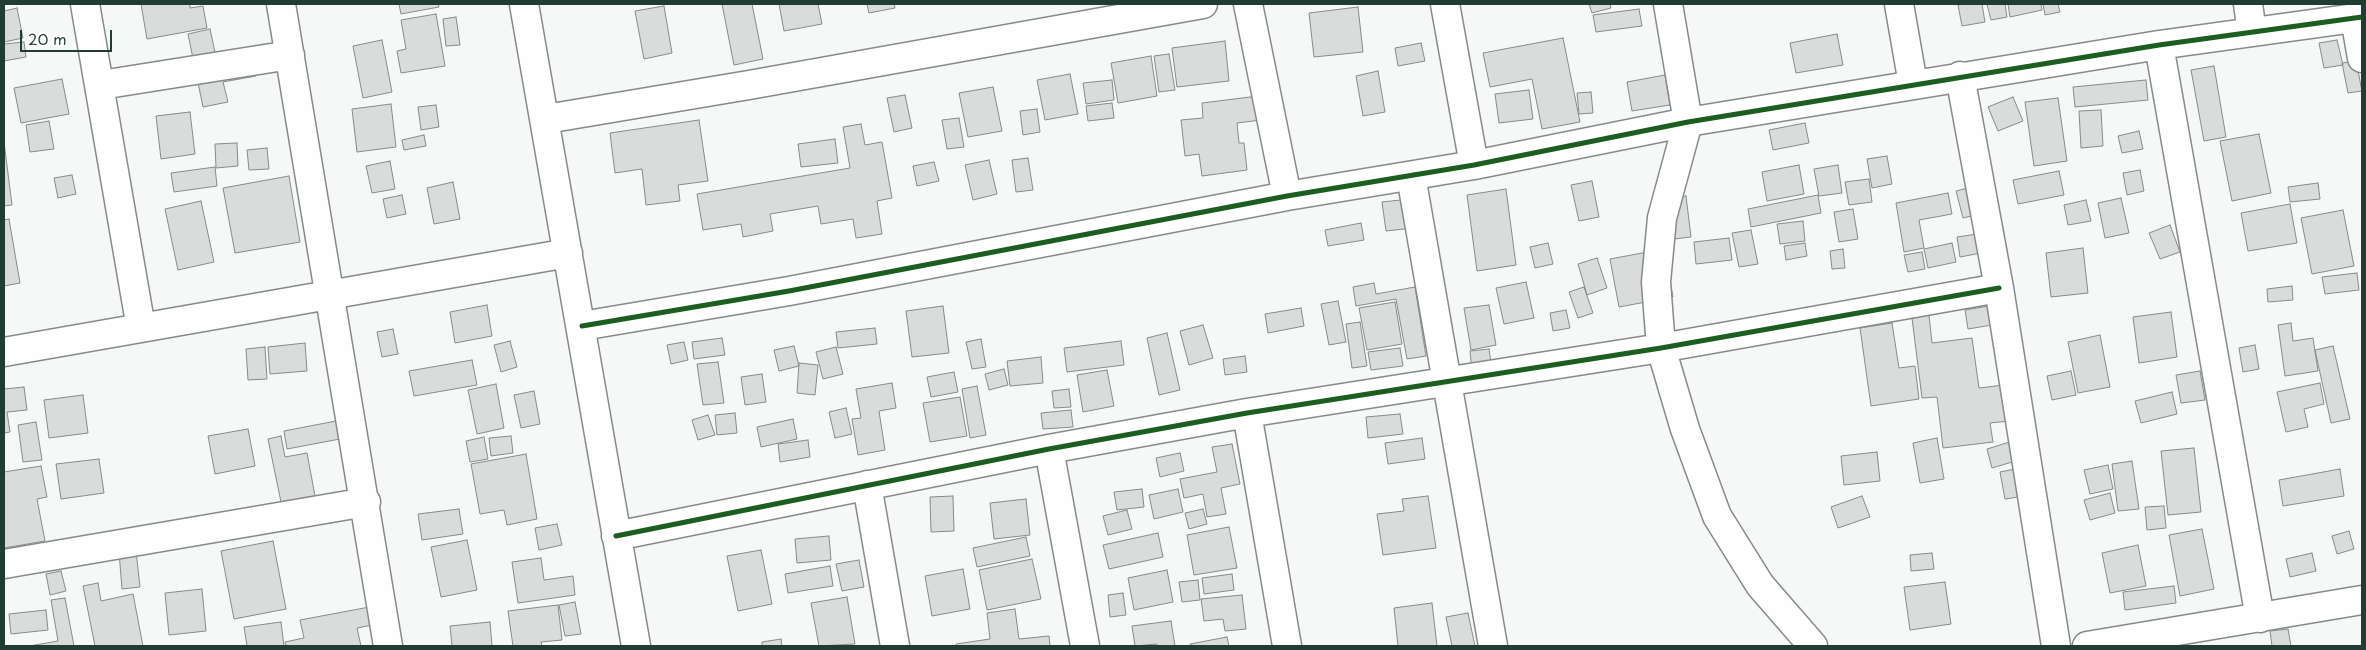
<!DOCTYPE html>
<html>
<head>
<meta charset="utf-8">
<style>
  body { margin:0 }
  #map { position:relative; width:2366px; height:650px; overflow:hidden; background:#f6f7f7; font-family:"Playpen Sans",sans-serif }
  canvas { display:block }
  .frame { position:absolute; inset:0; border:5px solid #1f3d34; pointer-events:none }
  .scale { position:absolute; left:20px; top:30px; width:92px; height:22px; box-sizing:border-box; border:2px solid #1f3d34; border-top:0; padding-left:6px; font-size:15px; line-height:18px; white-space:nowrap; color:#1f3d34; -webkit-text-stroke:4px #fff; paint-order:stroke }
</style>
</head>
<body>
<div id="map">
<canvas width="2366" height="650"></canvas>
<div class="frame"></div>
<div class="scale">20 m</div>
</div>
<script>
const ctx = document.querySelector('canvas').getContext('2d');
ctx.lineJoin = 'round';
function fillPath(path, color) { ctx.fillStyle = color; ctx.fill(path, 'evenodd'); }
const shape = rows => new Path2D(rows.map(r => 'M' + r).join(''));
function strokePath(path, color, width, dash) { ctx.strokeStyle = color; ctx.lineWidth = width; ctx.lineCap = dash ? 'butt' : 'round'; ctx.setLineDash(dash || []); ctx.stroke(path); }
const building = shape([
  [141,4,190,4,190,8,203,6,207,28,147,39,141,4],
  [399,4,438,4,439,7,401,14,399,4],
  [722,4,752,4,763,59,734,65,722,4],
  [779,4,820,4,818,4,822,24,784,31,779,4],
  [867,4,894,4,895,8,869,13,867,4],
  [1589,4,1610,4,1611,8,1592,13,1589,4],
  [1966,4,1982,4,1985,22,1962,26,1958,5,1966,4],
  [1987,4,2005,4,2007,17,1991,20,1987,4],
  [2008,4,2041,4,2042,10,2010,17,2008,4],
  [2043,4,2058,4,2060,12,2045,15,2043,4],
  [664,6,672,53,644,59,635,11,664,6],
  [1358,7,1363,52,1314,57,1309,13,1358,7],
  [17,8,23,38,4,42,4,11,17,8],
  [1639,9,1642,26,1596,32,1593,15,1639,9],
  [436,14,445,66,401,73,397,51,406,49,401,20,436,14],
  [456,17,460,45,446,46,443,19,456,17],
  [210,29,218,66,253,60,256,76,223,82,228,102,203,107,188,34,210,29],
  [1837,34,1843,65,1796,73,1790,43,1837,34],
  [1563,38,1580,122,1542,129,1532,79,1490,87,1483,53,1563,38],
  [382,40,392,92,363,98,353,46,382,40],
  [2337,40,2343,65,2324,68,2319,43,2337,40],
  [1225,41,1229,81,1177,87,1172,48,1225,41],
  [24,42,26,57,4,61,4,44,24,42],
  [1421,43,1425,61,1398,66,1395,48,1421,43],
  [1169,54,1175,90,1159,92,1154,56,1169,54],
  [1151,56,1157,96,1118,103,1111,63,1151,56],
  [2356,61,2362,91,2348,93,2342,63,2356,61],
  [2214,66,2226,137,2204,141,2191,70,2214,66],
  [1378,71,1385,112,1363,116,1356,76,1378,71],
  [1070,74,1078,114,1045,120,1037,80,1070,74],
  [1665,75,1670,105,1632,111,1627,82,1665,75],
  [62,79,69,114,21,123,14,88,62,79],
  [1112,80,1114,100,1086,104,1083,83,1112,80],
  [2146,80,2148,100,2075,107,2073,87,2146,80],
  [993,87,1002,131,968,137,959,93,993,87],
  [1529,90,1533,119,1499,123,1495,94,1529,90],
  [1591,92,1593,113,1579,114,1577,93,1591,92],
  [905,95,912,128,894,132,887,98,905,95],
  [1258,96,1261,120,1237,123,1239,143,1244,143,1247,170,1202,176,1199,154,1185,156,1181,120,1203,118,1202,103,1258,96],
  [2013,97,2023,121,1998,131,1988,107,2013,97],
  [2058,98,2067,161,2034,166,2025,102,2058,98],
  [1112,103,1114,118,1088,121,1086,106,1112,103],
  [391,104,396,147,357,152,352,109,391,104],
  [436,105,439,127,421,130,418,107,436,105],
  [1037,109,1040,132,1023,135,1020,111,1037,109],
  [2101,110,2103,146,2081,148,2079,111,2101,110],
  [190,112,195,154,161,159,156,116,190,112],
  [959,118,964,147,947,149,942,120,959,118],
  [699,120,708,181,678,185,680,201,646,205,642,169,615,173,610,133,699,120],
  [49,121,54,149,30,152,26,125,49,121],
  [1805,123,1809,143,1773,150,1769,130,1805,123],
  [861,124,865,145,882,142,892,198,877,201,882,234,856,238,853,219,821,224,818,206,770,214,773,231,743,237,741,224,703,230,697,194,850,168,843,127,861,124],
  [2139,131,2143,149,2122,153,2118,136,2139,131],
  [2259,134,2271,193,2232,201,2220,141,2259,134],
  [424,135,426,146,404,150,402,140,424,135],
  [835,139,838,163,801,167,798,144,835,139],
  [4,142,12,205,4,206,4,142],
  [237,143,238,166,216,168,215,144,237,143],
  [267,148,269,169,249,170,247,150,267,148],
  [1887,156,1892,184,1872,188,1867,159,1887,156],
  [1028,158,1033,190,1016,192,1012,160,1028,158],
  [989,160,997,194,973,200,965,165,989,160],
  [390,161,395,189,372,193,366,166,390,161],
  [934,162,939,181,917,186,913,166,934,162],
  [1799,165,1804,194,1767,201,1762,172,1799,165],
  [1838,165,1842,193,1819,196,1814,169,1838,165],
  [215,167,217,186,174,192,171,173,215,167],
  [2140,170,2144,191,2127,195,2123,173,2140,170],
  [2059,171,2064,195,2018,204,2013,180,2059,171],
  [72,175,76,194,58,198,54,178,72,175],
  [289,176,300,242,235,253,223,188,289,176],
  [1869,179,1872,202,1849,205,1845,182,1869,179],
  [1592,181,1599,217,1579,221,1571,185,1592,181],
  [453,182,460,219,434,224,427,188,453,182],
  [2318,183,2320,199,2290,202,2288,187,2318,183],
  [1976,186,1983,213,1963,218,1956,191,1976,186],
  [1506,189,1516,265,1477,271,1467,195,1506,189],
  [1948,193,1952,214,1919,220,1924,248,1904,252,1896,203,1948,193],
  [402,195,406,214,387,218,383,199,402,195],
  [1818,195,1821,213,1751,227,1748,209,1818,195],
  [1686,196,1691,237,1674,239,1669,198,1686,196],
  [2121,198,2129,233,2105,238,2098,203,2121,198],
  [1410,199,1413,228,1386,231,1382,202,1410,199],
  [2086,200,2091,221,2068,225,2064,205,2086,200],
  [201,201,214,262,178,270,165,209,201,201],
  [2290,204,2297,243,2248,251,2241,213,2290,204],
  [1853,209,1858,239,1839,242,1834,212,1853,209],
  [2343,210,2354,266,2312,274,2301,218,2343,210],
  [9,219,20,283,4,286,4,220,9,219],
  [1803,221,1805,241,1780,244,1777,224,1803,221],
  [1361,223,1364,240,1328,246,1325,230,1361,223],
  [2170,225,2180,252,2160,259,2149,233,2170,225],
  [1751,230,1758,264,1739,267,1732,233,1751,230],
  [1978,234,1981,253,1960,257,1957,237,1978,234],
  [1729,238,1732,260,1696,264,1694,242,1729,238],
  [1548,243,1553,264,1535,268,1530,247,1548,243],
  [1805,243,1807,256,1786,260,1784,246,1805,243],
  [1952,243,1956,262,1928,268,1924,249,1952,243],
  [2083,248,2088,293,2051,297,2046,253,2083,248],
  [1664,249,1673,297,1619,307,1610,259,1664,249],
  [1843,249,1845,268,1832,269,1830,251,1843,249],
  [1922,252,1925,269,1908,272,1904,255,1922,252],
  [1597,258,1607,288,1587,295,1578,264,1597,258],
  [2357,273,2359,290,2325,294,2322,277,2357,273],
  [1526,282,1534,318,1504,324,1496,288,1526,282],
  [1374,283,1376,294,1415,287,1426,356,1407,359,1396,299,1356,306,1353,287,1374,283],
  [2292,286,2293,300,2268,302,2267,289,2292,286],
  [1584,287,1593,313,1578,318,1569,292,1584,287],
  [1338,301,1346,342,1329,345,1321,304,1338,301],
  [1395,302,1402,344,1367,350,1359,308,1395,302],
  [487,305,492,336,455,343,450,312,487,305],
  [1489,305,1496,345,1471,350,1464,308,1489,305],
  [1995,305,1998,324,1968,329,1965,310,1995,305],
  [943,306,949,353,912,357,906,311,943,306],
  [1301,308,1304,326,1268,333,1265,314,1301,308],
  [1566,310,1570,328,1553,331,1550,313,1566,310],
  [2171,312,2177,357,2139,363,2133,317,2171,312],
  [1929,315,1932,343,1972,338,1979,388,2004,385,2009,421,1990,423,1993,442,1943,448,1937,397,1922,398,1912,318,1929,315],
  [1360,322,1367,366,1352,368,1346,324,1360,322],
  [1892,323,1899,368,1915,366,1919,399,1871,406,1860,328,1892,323],
  [2291,323,2293,341,2313,338,2318,371,2285,376,2278,325,2291,323],
  [1203,325,1213,358,1189,365,1180,331,1203,325],
  [875,328,877,344,838,348,836,332,875,328],
  [393,329,398,354,382,357,377,332,393,329],
  [1167,333,1180,390,1159,395,1147,338,1167,333],
  [2100,335,2110,387,2078,393,2068,342,2100,335],
  [722,338,725,355,694,359,692,342,722,338],
  [981,339,986,367,972,369,966,342,981,339],
  [510,341,517,367,501,372,494,345,510,341],
  [1121,341,1124,365,1067,372,1064,348,1121,341],
  [684,342,688,360,671,364,667,345,684,342],
  [305,343,307,371,270,374,268,347,305,343],
  [2255,345,2259,369,2243,372,2239,348,2255,345],
  [794,346,799,366,779,371,774,350,794,346],
  [2333,346,2350,419,2331,423,2315,350,2333,346],
  [265,347,267,379,248,380,246,349,265,347],
  [836,347,843,374,823,379,816,352,836,347],
  [1400,348,1403,366,1371,370,1368,352,1400,348],
  [1489,349,1492,369,1472,371,1470,351,1489,349],
  [1245,356,1247,372,1225,375,1223,359,1245,356],
  [1041,357,1043,383,1010,386,1007,361,1041,357],
  [472,360,477,385,414,396,409,371,472,360],
  [718,362,724,403,703,405,697,364,718,362],
  [799,363,818,365,815,395,797,393,799,363],
  [1004,369,1008,385,989,390,985,374,1004,369],
  [1107,370,1114,406,1083,412,1077,375,1107,370],
  [2071,371,2076,395,2052,400,2047,376,2071,371],
  [2200,371,2205,400,2181,403,2176,375,2200,371],
  [954,372,958,392,931,397,927,377,954,372],
  [762,374,766,402,745,405,741,377,762,374],
  [892,383,896,408,879,411,885,450,858,455,852,419,861,418,856,389,892,383],
  [2320,383,2324,404,2304,409,2308,427,2286,432,2277,392,2320,383],
  [496,384,504,428,477,434,468,390,496,384],
  [977,386,986,435,970,438,962,389,977,386],
  [24,387,27,410,7,412,10,432,4,433,4,389,24,387],
  [1069,389,1071,407,1054,408,1052,391,1069,389],
  [534,391,540,424,521,428,514,395,534,391],
  [2172,392,2177,414,2141,423,2135,401,2172,392],
  [83,395,88,433,49,438,44,400,83,395],
  [960,397,967,436,930,442,923,403,960,397],
  [846,408,852,434,835,438,829,412,846,408],
  [1071,410,1073,427,1043,429,1041,413,1071,410],
  [735,413,737,433,717,435,715,415,735,413],
  [1400,414,1403,434,1368,438,1366,417,1400,414],
  [708,415,715,435,698,440,692,420,708,415],
  [793,419,797,439,761,447,757,427,793,419],
  [336,421,340,439,287,449,284,431,336,421],
  [36,422,42,460,23,462,18,425,36,422],
  [248,429,255,466,215,474,208,436,248,429],
  [281,436,285,457,307,453,315,496,281,502,268,439,281,436],
  [511,436,513,453,491,456,489,438,511,436],
  [484,437,488,459,470,462,466,441,484,437],
  [1422,438,1425,459,1388,464,1385,443,1422,438],
  [1937,438,1944,479,1920,483,1913,443,1937,438],
  [808,440,810,457,780,462,778,444,808,440],
  [2013,441,2019,460,1992,468,1987,449,2013,441],
  [1232,444,1240,484,1221,488,1226,514,1207,517,1203,494,1184,498,1180,479,1217,472,1212,447,1232,444],
  [2194,448,2201,512,2168,515,2161,451,2194,448],
  [1877,452,1880,481,1844,485,1841,456,1877,452],
  [1180,453,1184,471,1160,477,1156,458,1180,453],
  [526,454,537,519,507,525,504,510,480,514,471,464,526,454],
  [99,459,104,493,61,499,56,464,99,459],
  [2132,461,2139,509,2118,511,2112,464,2132,461],
  [2108,465,2113,489,2090,494,2084,470,2108,465],
  [41,466,47,497,37,499,45,541,4,548,4,472,41,466],
  [2020,468,2025,496,2005,499,2000,472,2020,468],
  [2340,469,2344,496,2283,506,2279,480,2340,469],
  [1142,489,1144,507,1117,510,1114,492,1142,489],
  [1178,489,1183,512,1154,519,1149,495,1178,489],
  [2110,493,2115,513,2090,520,2084,500,2110,493],
  [953,496,954,531,931,532,930,497,953,496],
  [1428,496,1436,548,1383,555,1377,514,1404,511,1402,499,1428,496],
  [1862,496,1870,517,1838,528,1831,507,1862,496],
  [1026,499,1030,535,994,539,990,503,1026,499],
  [2164,506,2166,528,2147,530,2145,507,2164,506],
  [459,509,463,534,422,540,418,514,459,509],
  [1203,509,1207,524,1189,529,1185,513,1203,509],
  [1127,510,1132,529,1108,535,1103,516,1127,510],
  [557,524,562,545,539,550,535,528,557,524],
  [1229,527,1237,568,1194,575,1187,535,1229,527],
  [2202,529,2214,589,2180,596,2169,535,2202,529],
  [2349,531,2354,549,2337,554,2332,536,2349,531],
  [1158,533,1163,557,1109,569,1103,545,1158,533],
  [829,536,831,560,797,563,795,539,829,536],
  [1026,537,1030,556,977,567,973,548,1026,537],
  [467,540,477,590,441,597,431,547,467,540],
  [273,541,286,609,234,619,221,551,273,541],
  [2138,545,2146,586,2110,593,2102,553,2138,545],
  [761,550,772,604,738,611,727,556,761,550],
  [136,551,140,587,122,589,119,552,136,551],
  [1932,553,1934,569,1911,571,1910,555,1932,553],
  [2312,553,2316,571,2290,577,2286,559,2312,553],
  [541,558,544,580,573,576,575,595,518,603,512,562,541,558],
  [1032,559,1041,599,987,610,979,570,1032,559],
  [859,560,864,587,842,591,836,564,859,560],
  [830,566,833,586,788,593,785,574,830,566],
  [963,569,970,609,932,616,925,576,963,569],
  [1167,570,1173,602,1134,610,1128,578,1167,570],
  [61,571,66,591,50,595,46,574,61,571],
  [1232,574,1234,590,1204,594,1202,578,1232,574],
  [1198,580,1200,600,1182,602,1179,582,1198,580],
  [1945,582,1951,624,1910,630,1904,587,1945,582],
  [98,583,101,601,133,594,143,646,95,646,83,586,98,583],
  [2174,586,2176,603,2125,610,2123,592,2174,586],
  [202,589,206,631,169,635,165,593,202,589],
  [1123,593,1126,615,1110,617,1108,595,1123,593],
  [1242,595,1246,629,1225,631,1223,619,1204,621,1201,599,1242,595],
  [847,597,855,644,819,646,811,603,847,597],
  [65,598,74,646,29,646,58,641,51,600,65,598],
  [575,602,581,634,565,636,559,605,575,602],
  [1432,603,1437,646,1398,646,1394,608,1432,603],
  [558,605,562,640,541,642,542,646,513,646,508,611,558,605],
  [375,606,378,624,357,628,361,646,286,646,285,642,304,638,300,620,375,606],
  [1015,609,1019,639,1049,636,1050,646,956,646,956,644,990,639,987,613,1015,609],
  [46,610,48,630,11,634,9,614,46,610],
  [1468,613,1475,646,1452,646,1446,617,1468,613],
  [1171,621,1175,646,1157,646,1157,644,1135,646,1132,626,1171,621],
  [281,622,284,646,247,646,244,627,281,622],
  [490,622,492,646,452,646,450,626,490,622],
  [2288,629,2291,646,2272,646,2270,631,2288,629],
  [1227,637,1229,646,1191,646,1190,644,1227,637],
  [781,639,782,646,762,646,762,642,781,639]
]);
fillPath(building, '#dadcdc');
strokePath(building, '#858b8a', 1);
const minor = shape([
  [85,4,141,328],
  [281,4,388,646],
  [524,4,636,646],
  [1248,4,1287,196],
  [1445,4,1474,165],
  [1668,4,1688,122,1662,218,1656,282,1661,348,1685,429,1717,516,1760,585,1813,646],
  [1899,4,1913,84],
  [2248,4,2252,32],
  [2355,18,2362,58],
  [2159,45,2260,618],
  [1960,76,1999,288,2056,646],
  [101,85,290,55],
  [546,119,749,85,1203,4],
  [1411,176,1493,646],
  [582,326,789,291,1287,196,1474,165,1688,122,2159,45,2362,17],
  [4,352,568,253],
  [1247,413,1287,646],
  [1049,449,1085,646],
  [867,485,895,646],
  [616,536,1049,449,1247,413,1661,348,1999,288],
  [4,564,366,502],
  [2087,646,2362,600]
]);
strokePath(minor, '#858b8a', 31);
strokePath(minor, '#fefefe', 28);
strokePath(shape([
  [582,326,789,291,1287,196,1474,165,1688,122,2159,45,2362,17],
  [616,536,1049,449,1247,413,1661,348,1999,288]
]), '#1b5e20', 5);
</script>
</body>
</html>
